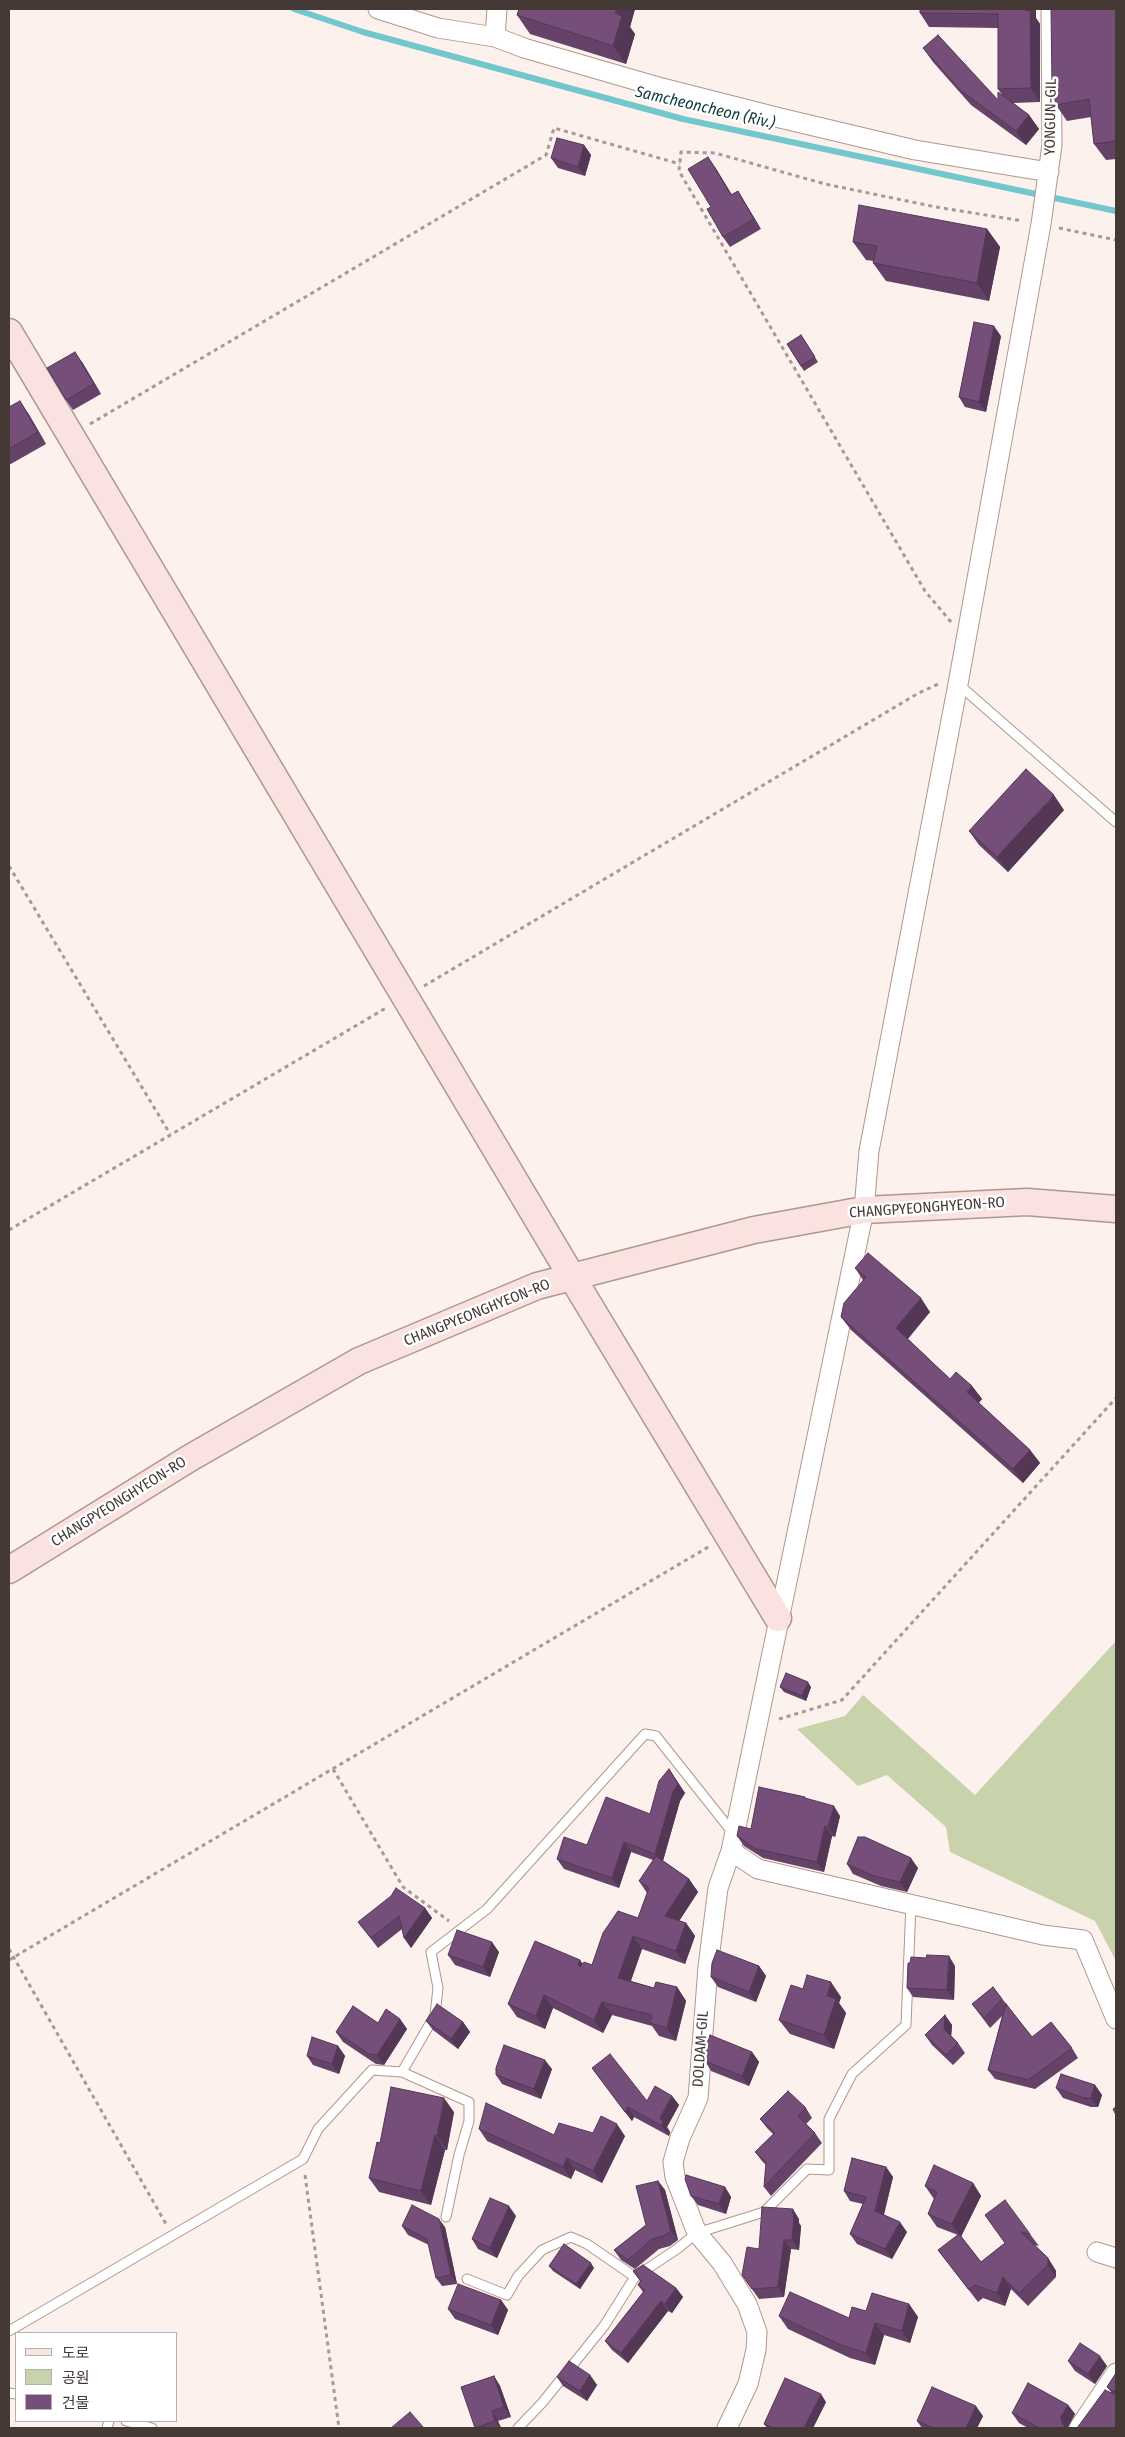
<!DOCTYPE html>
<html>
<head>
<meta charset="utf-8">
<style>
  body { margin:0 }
  #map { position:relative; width:1125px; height:2437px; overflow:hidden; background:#fcf1ec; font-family:"Fira Sans Condensed","Noto Sans KR",sans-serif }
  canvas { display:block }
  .frame { position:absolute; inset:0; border:10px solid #443935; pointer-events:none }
  .legend { position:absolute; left:15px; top:2332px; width:162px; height:90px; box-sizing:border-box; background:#fff; border:1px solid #b4b0ae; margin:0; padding:6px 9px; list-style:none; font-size:15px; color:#443935 }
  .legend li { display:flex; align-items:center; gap:10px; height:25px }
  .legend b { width:25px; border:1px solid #b4b0ae }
</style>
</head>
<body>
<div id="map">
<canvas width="1125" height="2437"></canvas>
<div class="frame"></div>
<ul class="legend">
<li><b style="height:6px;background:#fae2e1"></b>도로</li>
<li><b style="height:14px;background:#c8d2ab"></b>공원</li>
<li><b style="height:14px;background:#764e7a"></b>건물</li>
</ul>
</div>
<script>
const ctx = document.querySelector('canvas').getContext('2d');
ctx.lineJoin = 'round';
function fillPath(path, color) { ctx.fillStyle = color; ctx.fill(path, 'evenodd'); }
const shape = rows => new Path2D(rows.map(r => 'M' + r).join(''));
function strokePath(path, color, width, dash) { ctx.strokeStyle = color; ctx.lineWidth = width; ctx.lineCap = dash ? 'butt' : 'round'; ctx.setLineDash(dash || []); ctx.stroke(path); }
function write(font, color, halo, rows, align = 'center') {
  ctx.font = font + ' "Fira Sans Condensed",sans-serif'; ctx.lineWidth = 5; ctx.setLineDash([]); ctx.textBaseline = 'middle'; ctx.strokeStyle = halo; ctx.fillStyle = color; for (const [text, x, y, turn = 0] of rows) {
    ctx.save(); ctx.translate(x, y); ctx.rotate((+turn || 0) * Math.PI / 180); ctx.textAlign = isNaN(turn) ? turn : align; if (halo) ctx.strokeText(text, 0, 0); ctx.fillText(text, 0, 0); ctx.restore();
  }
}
fillPath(shape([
  [1116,1641,1116,1961,1095,1921,950,1852,946,1827,887,1775,858,1786,797,1729,845,1716,863,1695,975,1795]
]), '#c8d2ab');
strokePath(shape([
  [294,9,363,32,683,119,1116,211]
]), '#71c7cc', 6);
const lane = shape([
  [958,684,1116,822],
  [402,2072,469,2102,469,2121,459,2155,446,2217],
  [467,2279,507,2295,518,2276,542,2250,571,2237,587,2244,635,2277],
  [9,2331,303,2159,318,2129,372,2070,402,2072,435,2015,438,1988,431,1952,487,1909,645,1734,656,1736,733,1833],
  [9,2393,16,2394],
  [126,2421,152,2428],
  [107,2428,109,2421],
  [518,2428,542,2403,604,2326,635,2277,677,2249,697,2233,764,2212,807,2169,829,2170,829,2119,852,2074,906,2025,911,1904]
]);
const street = shape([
  [378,9,438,28,495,37],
  [497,9,495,37,524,48,662,88,780,118,915,150,1049,172],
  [731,1851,758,1869,1043,1935,1083,1940,1116,2019],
  [1097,2252,1116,2258],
  [727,2428,748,2384,756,2350,757,2332,747,2304,722,2263,697,2233,675,2177,673,2162,680,2138,698,2098,708,1967,718,1888,731,1851,864,1210,869,1151,958,684,1041,224,1052,145,1051,9],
  [1079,2428,1116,2373]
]);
const secondary = shape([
  [9,332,572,1277,778,1618],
  [9,1570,190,1458,359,1361,537,1286,754,1230,864,1210,1027,1202,1116,1209]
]);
strokePath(lane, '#b0978c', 11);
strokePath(street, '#b0978c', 21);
strokePath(secondary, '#b0978c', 29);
strokePath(shape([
  [1059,228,1116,240],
  [90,424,546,155,554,128,680,164],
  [951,622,925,591,679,171,681,152,715,153,825,184,936,207,1023,221],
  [9,866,170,1134],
  [424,986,917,694,940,683],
  [9,1230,386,1008],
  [779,1719,842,1700,1116,1398],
  [333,1769,403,1887,449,1921],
  [9,1949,166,2224],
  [9,1960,710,1546],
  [305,2175,339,2428]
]), '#a59a96', 3, [4, 4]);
strokePath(lane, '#fff', 9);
strokePath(street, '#fff', 19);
strokePath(secondary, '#fae2e1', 26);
fillPath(shape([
  [519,9,635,9,630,27,635,34,626,64,530,34,517,15],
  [1036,9,1036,18,1040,24,1040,102,1013,103,1029,115,1039,129,1026,145,971,105,933,62,923,48,998,100,1003,96,998,89,998,28,929,27,920,13],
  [1116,9,1116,159,1106,160,1094,144,1091,117,1067,121,1056,105],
  [584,145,591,155,585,176,558,168,551,158],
  [715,167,732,195,738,191,744,201,761,229,730,247,723,237,711,207],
  [987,229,1000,247,989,301,886,281,873,263,874,261,866,260,853,242],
  [801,335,818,362,804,371,787,344],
  [1001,336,986,412,965,407,959,397],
  [82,362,101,394,73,410,66,400],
  [9,407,28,413,46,444,9,465],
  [1064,810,1008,872,979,845,969,831],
  [855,1268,930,1312,908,1339,950,1379,972,1386,982,1399,979,1403,1030,1450,1040,1463,1023,1483,851,1330,841,1317,863,1280],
  [780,1687,811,1687,806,1701,784,1692],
  [669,1769,685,1793,680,1801,663,1861,689,1879,698,1892,679,1921,686,1923,695,1936,685,1964,642,1949,631,1981,654,1988,677,1987,686,2001,676,2041,659,2036,652,2026,612,2015,603,2033,553,2008,545,2029,517,2017,508,2004,580,1960,582,1964,592,1965,638,1918,647,1893,639,1881,653,1860,631,1852,619,1888,564,1869,557,1859,587,1845,650,1814],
  [807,1799,840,1816,835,1837,832,1836,824,1872,763,1858,744,1846,737,1836],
  [847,1864,918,1868,907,1892,881,1886,853,1874],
  [425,1908,432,1918,411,1948,402,1929,378,1948,358,1922],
  [499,1952,490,1977,455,1965,448,1955],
  [759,1966,766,1976,756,2002,718,1987,711,1977],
  [955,1966,954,2000,913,1997,907,1988],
  [993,1987,1032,2037,1072,2048,1078,2058,1035,2089,995,2079,988,2070,1002,2016,990,2028,972,2004],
  [803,1989,841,1997,839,2003,846,2013,834,2049,790,2034,779,2020],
  [945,2015,952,2025,951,2036,958,2043,965,2053,953,2065,932,2045,925,2035],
  [400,2019,407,2029,384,2065,376,2064,343,2042,336,2032,378,2023],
  [426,2021,463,2022,470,2032,458,2049,433,2030],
  [338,2046,345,2056,339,2074,313,2065,307,2056],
  [752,2052,759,2062,749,2086,711,2071,705,2061],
  [592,2068,647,2101,672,2096,679,2105,667,2127,670,2132,669,2136,634,2117,632,2121],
  [552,2069,541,2099,502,2084,496,2075],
  [1095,2085,1102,2095,1098,2107,1091,2107,1063,2098,1056,2088],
  [806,2108,812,2118,806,2124,815,2133,822,2143,771,2196,764,2187,766,2165,762,2161,755,2152,773,2134,767,2128,760,2119],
  [454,2112,447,2150,445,2150,431,2205,379,2192,369,2178],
  [479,2129,554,2135,593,2133,625,2136,602,2183,575,2170,571,2179,487,2141],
  [886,2167,893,2177,884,2215,907,2232,892,2259,857,2244,850,2234,863,2204,850,2201,844,2191],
  [658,2181,665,2190,678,2240,670,2246,659,2249,635,2269,621,2260,614,2250,646,2225],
  [973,2183,981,2196,961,2236,981,2262,1005,2243,985,2215,1030,2234,1039,2246,1034,2245,1048,2258,1056,2271,1056,2277,1028,2306,1011,2289,1005,2306,983,2298,978,2302,938,2250,958,2235,937,2227,928,2214,934,2199,925,2186],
  [725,2187,731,2197,726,2214,698,2205,691,2196],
  [516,2216,497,2258,478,2249,472,2239],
  [799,2219,799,2223,801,2226,799,2250,791,2249,784,2297,759,2299,742,2275,759,2249],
  [402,2226,445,2227,457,2284,442,2286,436,2278,429,2245,408,2235],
  [549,2266,594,2268,580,2289,553,2271],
  [633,2271,676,2288,683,2297,672,2313,668,2311,628,2363,612,2350,605,2341,643,2292,638,2285,640,2281],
  [501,2300,508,2310,498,2335,455,2319,448,2309],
  [909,2304,918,2317,910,2343,884,2335,875,2365,850,2358,788,2329,779,2316,849,2318,866,2311],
  [1068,2361,1107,2366,1095,2384,1075,2371],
  [1116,2373,1116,2428,1111,2392,1107,2387],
  [590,2375,597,2385,587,2401,563,2386,557,2377],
  [494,2376,500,2386,511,2417,498,2421,501,2428,475,2428],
  [826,2402,813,2428,767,2428,764,2424],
  [1068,2405,1075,2414,1068,2427,1068,2428,1073,2428,1028,2428,1019,2423,1012,2413],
  [983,2416,977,2428,922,2428,917,2421]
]), '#654369');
fillPath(shape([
  [617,9,635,9,630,27,635,34,626,64,613,46,615,13],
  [1026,9,1036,9,1036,18,1040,24,1040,102,1031,88],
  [1029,115,1039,129,1026,145,1016,131],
  [584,145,591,155,585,176,578,167],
  [708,157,715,167,738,205,731,195],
  [738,191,744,201,761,229,754,219],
  [987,229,1000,247,989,301,977,283],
  [994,326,1001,336,986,412,979,402],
  [75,352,82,362,101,394,94,384],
  [20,401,28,413,46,444,38,432],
  [1054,795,1064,810,1008,872,997,857],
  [921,1298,930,1312,905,1341,896,1328],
  [972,1386,982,1399,976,1405,967,1392],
  [1030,1450,1040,1463,1023,1483,1013,1469],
  [808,1682,811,1687,806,1701,802,1696],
  [669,1769,685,1793,680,1801,662,1864,655,1854],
  [834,1806,840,1816,835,1837,828,1827],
  [825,1826,832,1836,824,1872,817,1862],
  [624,1842,631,1852,619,1888,612,1878],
  [911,1858,918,1868,907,1892,900,1882],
  [689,1879,698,1892,674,1929,665,1916],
  [425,1908,432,1918,411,1948,404,1938],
  [686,1923,695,1936,685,1964,676,1951],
  [633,1936,642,1949,627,1991,618,1978],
  [492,1942,499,1952,490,1977,483,1967],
  [949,1956,955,1966,954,2000,947,1990],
  [580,1960,589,1973,578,1965],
  [759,1966,766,1976,756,2002,749,1992],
  [831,1982,841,1997,839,2003,846,2013,834,2049,824,2035,827,1996],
  [677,1987,686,2001,676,2041,667,2028],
  [544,1995,553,2008,545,2029,536,2016],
  [602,2002,612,2015,603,2033,594,2020],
  [945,2015,952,2025,951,2039,944,2029],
  [400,2019,407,2029,384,2065,377,2055],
  [463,2022,470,2032,458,2049,451,2039],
  [338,2046,345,2056,339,2074,332,2064],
  [752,2052,759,2062,749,2086,742,2076],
  [545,2060,552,2069,541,2099,534,2089],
  [1095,2085,1102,2095,1098,2107,1091,2098],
  [672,2096,679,2105,667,2127,670,2132,669,2136,662,2126,660,2118],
  [444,2098,454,2112,447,2150,437,2136],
  [628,2107,634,2117,632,2121,625,2112],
  [617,2124,625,2136,602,2183,593,2171],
  [435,2135,445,2150,431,2205,421,2191],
  [567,2158,575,2170,571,2179,563,2167],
  [886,2167,893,2177,882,2221,875,2211],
  [658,2181,665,2190,678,2240,671,2231],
  [973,2183,981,2196,961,2237,952,2224],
  [725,2187,731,2197,726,2214,719,2204],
  [509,2206,516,2216,497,2258,490,2248],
  [793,2209,799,2219,799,2223,801,2226,799,2250,792,2240],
  [439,2219,445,2227,457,2284,451,2275],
  [900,2222,907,2232,892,2259,885,2249],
  [784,2240,791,2249,784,2297,778,2287],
  [1048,2258,1056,2271,1056,2277,1048,2265],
  [591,2263,594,2268,580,2289,576,2284],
  [1003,2277,1011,2289,1005,2306,997,2293],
  [676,2288,683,2297,672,2313,665,2304],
  [501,2300,508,2310,498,2335,491,2325],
  [661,2301,668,2311,628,2363,621,2353],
  [909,2304,918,2317,910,2343,902,2331],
  [875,2323,884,2335,875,2365,866,2353],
  [1100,2356,1107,2366,1095,2384,1088,2374],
  [590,2375,597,2385,587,2401,580,2391],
  [494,2376,500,2386,511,2417,504,2407],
  [821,2394,826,2402,813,2428,804,2428],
  [1068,2405,1075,2414,1068,2427,1068,2428,1066,2428,1062,2423,1061,2417],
  [976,2406,983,2416,977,2428,966,2428],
  [492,2411,498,2421,501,2428,500,2428,495,2421]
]), '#533755');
const building = shape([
  [519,9,617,9,615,13,622,16,613,46,517,15,519,9],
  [920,9,1026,9,1026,11,1030,10,1031,88,998,89,998,14,920,13,920,9],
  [1051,9,1116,9,1116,141,1094,144,1089,99,1056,105,1052,84,1051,9],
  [938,35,998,100,998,92,1029,115,1016,131,960,90,923,48,938,35],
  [557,138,584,145,578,167,551,158,557,138],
  [708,157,731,195,738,191,754,219,723,237,707,209,711,207,688,169,708,157],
  [859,205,987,229,977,283,873,263,877,246,853,242,859,205],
  [974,322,994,326,979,402,959,397,974,322],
  [801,335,815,357,801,366,787,344,801,335],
  [75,352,94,384,66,400,47,368,75,352],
  [20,401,38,432,9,449,9,407,20,401],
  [1026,769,1054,795,997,857,969,831,1026,769],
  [868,1253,921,1298,896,1328,950,1379,956,1372,972,1386,967,1392,1030,1450,1013,1469,841,1317,844,1303,866,1277,855,1268,868,1253],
  [786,1673,808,1682,802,1696,780,1687,786,1673],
  [669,1769,678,1784,673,1792,655,1854,624,1842,612,1878,557,1859,564,1837,587,1845,606,1797,650,1814,659,1781,669,1769],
  [759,1787,805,1797,805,1798,834,1806,828,1827,825,1826,817,1862,756,1849,737,1836,739,1826,751,1829,759,1787],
  [858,1837,865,1837,911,1858,900,1882,874,1876,847,1864,858,1837],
  [656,1856,689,1879,665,1916,686,1923,676,1951,633,1936,618,1978,654,1988,656,1982,677,1987,667,2028,650,2023,652,2015,602,2002,594,2020,544,1995,536,2016,508,2004,535,1941,580,1960,578,1965,580,1967,584,1962,592,1965,603,1933,618,1911,638,1918,649,1888,639,1881,656,1856],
  [396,1888,425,1908,404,1938,399,1916,371,1938,358,1922,391,1896,396,1888],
  [457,1930,492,1942,483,1967,448,1955,457,1930],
  [717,1950,759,1966,749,1992,711,1977,712,1963,717,1950],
  [927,1955,949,1956,947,1990,907,1988,908,1963,910,1963,911,1957,926,1958,927,1955],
  [807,1975,831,1982,827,1996,836,1999,824,2035,779,2020,791,1985,803,1989,807,1975],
  [993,1987,1002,1999,984,2018,972,2004,993,1987],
  [437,2004,463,2022,451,2039,426,2021,437,2004],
  [1006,2004,1032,2037,1051,2022,1072,2048,1028,2080,988,2070,1006,2004],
  [353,2006,378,2023,386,2009,400,2019,377,2055,369,2054,336,2032,353,2006],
  [945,2015,944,2029,958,2043,946,2055,925,2035,945,2015],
  [710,2035,752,2052,742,2076,705,2061,706,2045,710,2035],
  [312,2037,338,2046,332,2064,307,2056,312,2037],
  [504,2045,545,2060,534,2089,496,2075,496,2068,504,2045],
  [610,2054,647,2101,655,2086,672,2096,660,2118,663,2122,662,2126,628,2107,625,2112,592,2068,610,2054],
  [1061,2074,1095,2085,1091,2098,1084,2098,1056,2088,1061,2074],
  [391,2087,444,2098,437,2136,435,2135,421,2191,369,2178,377,2142,380,2143,391,2087],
  [788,2091,806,2108,798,2116,815,2133,764,2187,766,2162,755,2152,775,2133,760,2119,788,2091],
  [486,2103,554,2135,559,2123,593,2133,601,2116,617,2124,593,2171,567,2158,563,2167,479,2129,486,2103],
  [1116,2107,1116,2115,1113,2109,1116,2107],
  [852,2158,886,2167,875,2211,900,2222,885,2249,850,2234,866,2197,844,2191,852,2158],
  [934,2165,973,2183,952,2224,928,2214,937,2192,925,2186,934,2165],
  [686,2175,725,2187,719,2204,691,2196,685,2179,686,2175],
  [658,2181,671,2231,663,2236,652,2239,628,2260,614,2250,646,2225,636,2186,658,2181],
  [490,2198,509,2206,490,2248,472,2239,490,2198],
  [1005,2200,1030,2234,1021,2232,1048,2258,1048,2265,1019,2293,1003,2277,997,2293,974,2285,969,2290,938,2250,959,2234,981,2262,1005,2243,985,2215,1005,2200],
  [412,2205,439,2219,451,2275,436,2278,427,2239,402,2226,412,2205],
  [762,2207,793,2209,792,2216,794,2216,792,2240,784,2240,778,2287,752,2289,742,2275,747,2247,759,2249,762,2207],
  [564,2244,591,2263,576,2284,549,2266,564,2244],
  [643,2265,676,2288,665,2304,661,2301,621,2353,605,2341,645,2290,638,2285,641,2281,633,2271,643,2265],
  [458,2284,501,2300,491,2325,448,2309,458,2284],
  [790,2292,849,2318,852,2307,866,2311,872,2293,909,2304,902,2331,875,2323,866,2353,841,2345,779,2316,790,2292],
  [1080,2343,1100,2356,1088,2374,1068,2361,1080,2343],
  [569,2361,590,2375,580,2391,557,2377,569,2361],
  [1116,2373,1116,2388,1114,2392,1107,2387,1116,2373],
  [494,2376,504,2407,492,2411,495,2421,475,2428,461,2387,494,2376],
  [785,2378,821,2394,804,2428,773,2428,764,2424,785,2378],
  [1028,2383,1068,2405,1061,2417,1062,2423,1066,2428,1073,2428,1039,2428,1012,2413,1028,2383],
  [932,2387,976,2406,966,2428,934,2428,917,2421,932,2387],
  [1105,2390,1116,2395,1116,2428,1077,2428,1105,2390],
  [410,2412,424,2428,391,2428,410,2412]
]);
fillPath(building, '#764e7a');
strokePath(building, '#533755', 1);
write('15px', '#443935', '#fff', [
  ["YONGUN-GIL",1051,117,-89],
  ["CHANGPYEONGHYEON-RO",927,1208,-4],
  ["CHANGPYEONGHYEON-RO",477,1313,-22],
  ["CHANGPYEONGHYEON-RO",119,1502,-32],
  ["DOLDAM-GIL",701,2049,-86]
]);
write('italic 16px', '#113b3d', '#fff', [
  ["Samcheoncheon (Riv.)",705,108,13]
]);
</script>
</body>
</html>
